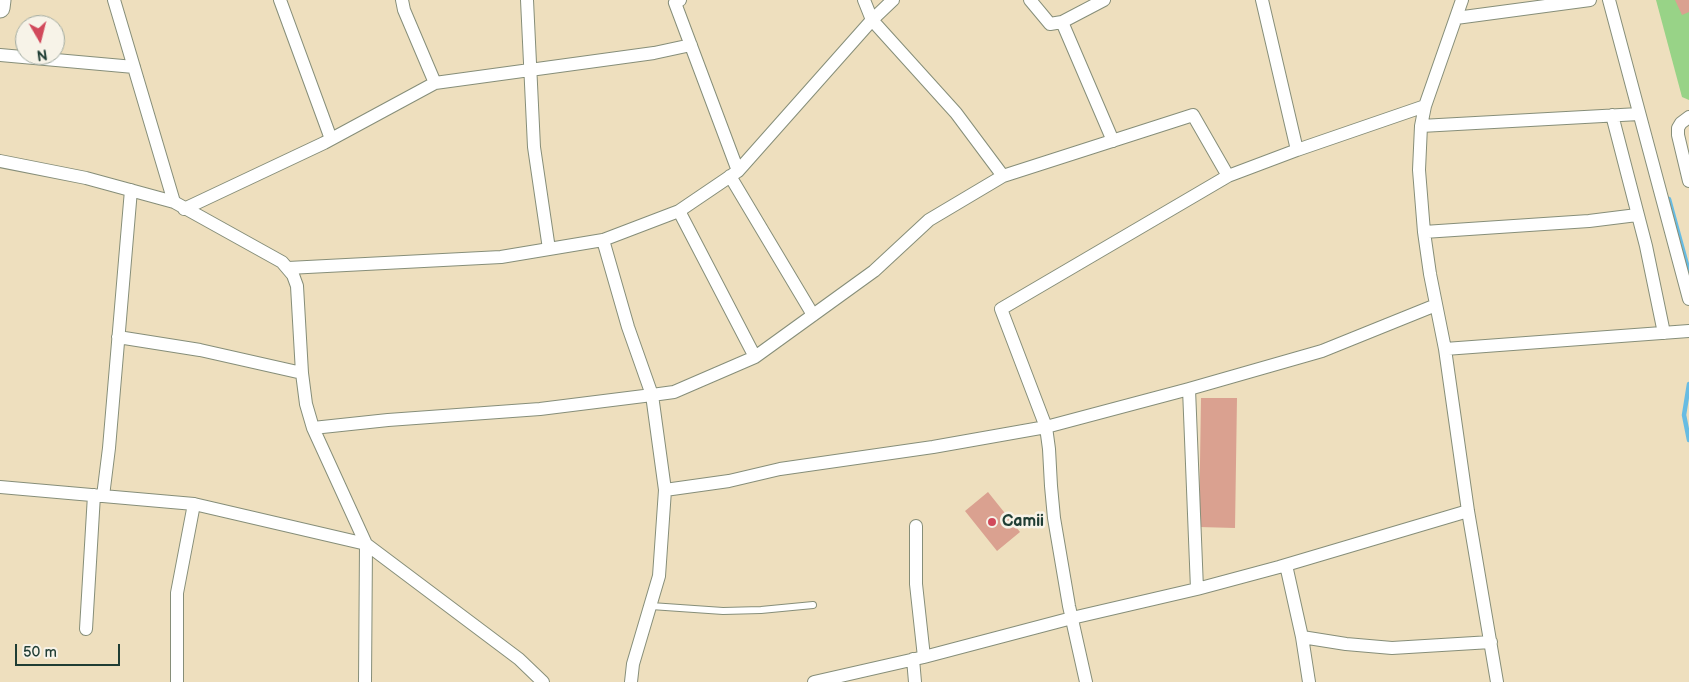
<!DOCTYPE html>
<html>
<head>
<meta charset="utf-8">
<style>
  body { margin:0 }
  #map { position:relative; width:1689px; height:682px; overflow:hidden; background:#eedfbe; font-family:"Balsamiq Sans",sans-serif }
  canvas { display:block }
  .north { position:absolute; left:15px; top:15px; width:50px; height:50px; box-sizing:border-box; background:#f7f3e8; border:1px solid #a1aaa0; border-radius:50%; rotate:172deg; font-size:14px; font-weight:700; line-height:20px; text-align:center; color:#1f3d34 }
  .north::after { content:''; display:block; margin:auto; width:18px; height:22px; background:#d1495b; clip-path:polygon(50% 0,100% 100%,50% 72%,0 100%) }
  .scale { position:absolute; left:15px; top:644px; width:105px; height:22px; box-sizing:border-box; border:2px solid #1f3d34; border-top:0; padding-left:6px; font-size:15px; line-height:18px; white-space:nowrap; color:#1f3d34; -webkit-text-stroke:4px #f7f3e8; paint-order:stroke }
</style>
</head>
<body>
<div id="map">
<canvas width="1689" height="682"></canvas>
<div class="north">N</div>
<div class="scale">50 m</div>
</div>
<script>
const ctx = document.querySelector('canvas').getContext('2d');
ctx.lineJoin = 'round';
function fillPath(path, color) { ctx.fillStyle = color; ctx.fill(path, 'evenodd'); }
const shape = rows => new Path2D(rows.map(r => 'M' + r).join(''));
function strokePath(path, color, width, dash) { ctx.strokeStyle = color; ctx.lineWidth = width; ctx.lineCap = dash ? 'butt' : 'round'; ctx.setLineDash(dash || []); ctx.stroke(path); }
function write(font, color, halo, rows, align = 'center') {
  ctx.font = font + ' "Balsamiq Sans",sans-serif'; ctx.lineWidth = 5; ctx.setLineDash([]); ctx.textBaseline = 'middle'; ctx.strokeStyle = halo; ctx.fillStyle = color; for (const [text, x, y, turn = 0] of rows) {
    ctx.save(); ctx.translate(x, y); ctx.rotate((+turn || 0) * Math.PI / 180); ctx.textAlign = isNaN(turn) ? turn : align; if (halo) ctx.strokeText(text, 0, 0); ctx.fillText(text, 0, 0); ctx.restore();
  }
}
fillPath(shape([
  [1656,0,1689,0,1689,100,1682,97]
]), '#98d387');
strokePath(shape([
  [1669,199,1689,272],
  [1689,384,1684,415,1689,440]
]), '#67bce3', 4.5);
fillPath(shape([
  [1675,0,1689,0,1689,12,1682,15],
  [1201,398,1237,398,1235,528,1199,527],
  [988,492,1020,532,997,551,965,511]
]), '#daa190');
const service = shape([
  [651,606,723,611,761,610,813,605]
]);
const minor = shape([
  [114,0,174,202],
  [280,0,331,139],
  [402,0,404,10,435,83],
  [527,0,534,147,549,249],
  [680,0,675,3,738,171,872,20,864,0],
  [893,0,872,20,956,113,1003,176,1193,115,1228,176],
  [1030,0,1050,24,1062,22],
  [1104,0,1062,22,1113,141],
  [1262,0,1297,150],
  [1462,0,1425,106,1421,126,1419,170,1424,232,1430,274,1445,349,1468,511,1497,682],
  [1609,0,1689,299],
  [1456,18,1590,0],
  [0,55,134,67],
  [1612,115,1646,246,1664,333],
  [1689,117,1681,123,1678,128,1678,135,1689,181],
  [1421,126,1639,114],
  [0,161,86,178,174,202,282,262,293,275,297,286,302,373,306,404,313,428,366,544,365,682],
  [730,176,813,315],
  [1003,176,929,220,874,271,755,357,674,392,652,395,665,490,729,481,780,469,933,447,1046,427,1049,449,1051,486,1054,518,1069,606,1086,682],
  [184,209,324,143,435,83,654,53,691,45],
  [679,211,755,357],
  [1424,232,1589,221,1637,215],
  [288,268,501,257,603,240,679,211,738,171],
  [118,337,200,350,302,373],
  [1445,349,1689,331],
  [1189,389,1046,427,1001,309,1228,176,1297,150,1425,106],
  [313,428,388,420,540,409,652,395,628,327,603,240],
  [0,487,194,504,366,544,519,659,543,682],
  [103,496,109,448,131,190],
  [916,526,916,584,924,657],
  [1286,565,1302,637],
  [1197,589,1189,389,1322,351,1436,305],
  [86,629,94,495],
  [913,659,915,682],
  [177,682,177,593,194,504],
  [631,682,633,664,659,576,665,490],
  [814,682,924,657,1072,618,1197,589,1279,567,1468,511],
  [1309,682,1302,637,1346,644,1392,648,1491,642]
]);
const secondary = shape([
  [0,8,1,0]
]);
strokePath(service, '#868e79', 8);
strokePath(minor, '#868e79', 14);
strokePath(secondary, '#868e79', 21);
strokePath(service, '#fff', 6);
strokePath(minor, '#fff', 12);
strokePath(secondary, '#fff', 19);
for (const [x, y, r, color] of [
  [992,522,5,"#d1495b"]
]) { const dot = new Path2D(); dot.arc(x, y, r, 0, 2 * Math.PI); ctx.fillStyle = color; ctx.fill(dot); strokePath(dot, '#f7f3e8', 2); }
write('bold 16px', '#1f3d34', '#f7f3e8', [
  ["Camii",1002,522]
], 'left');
</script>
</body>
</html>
